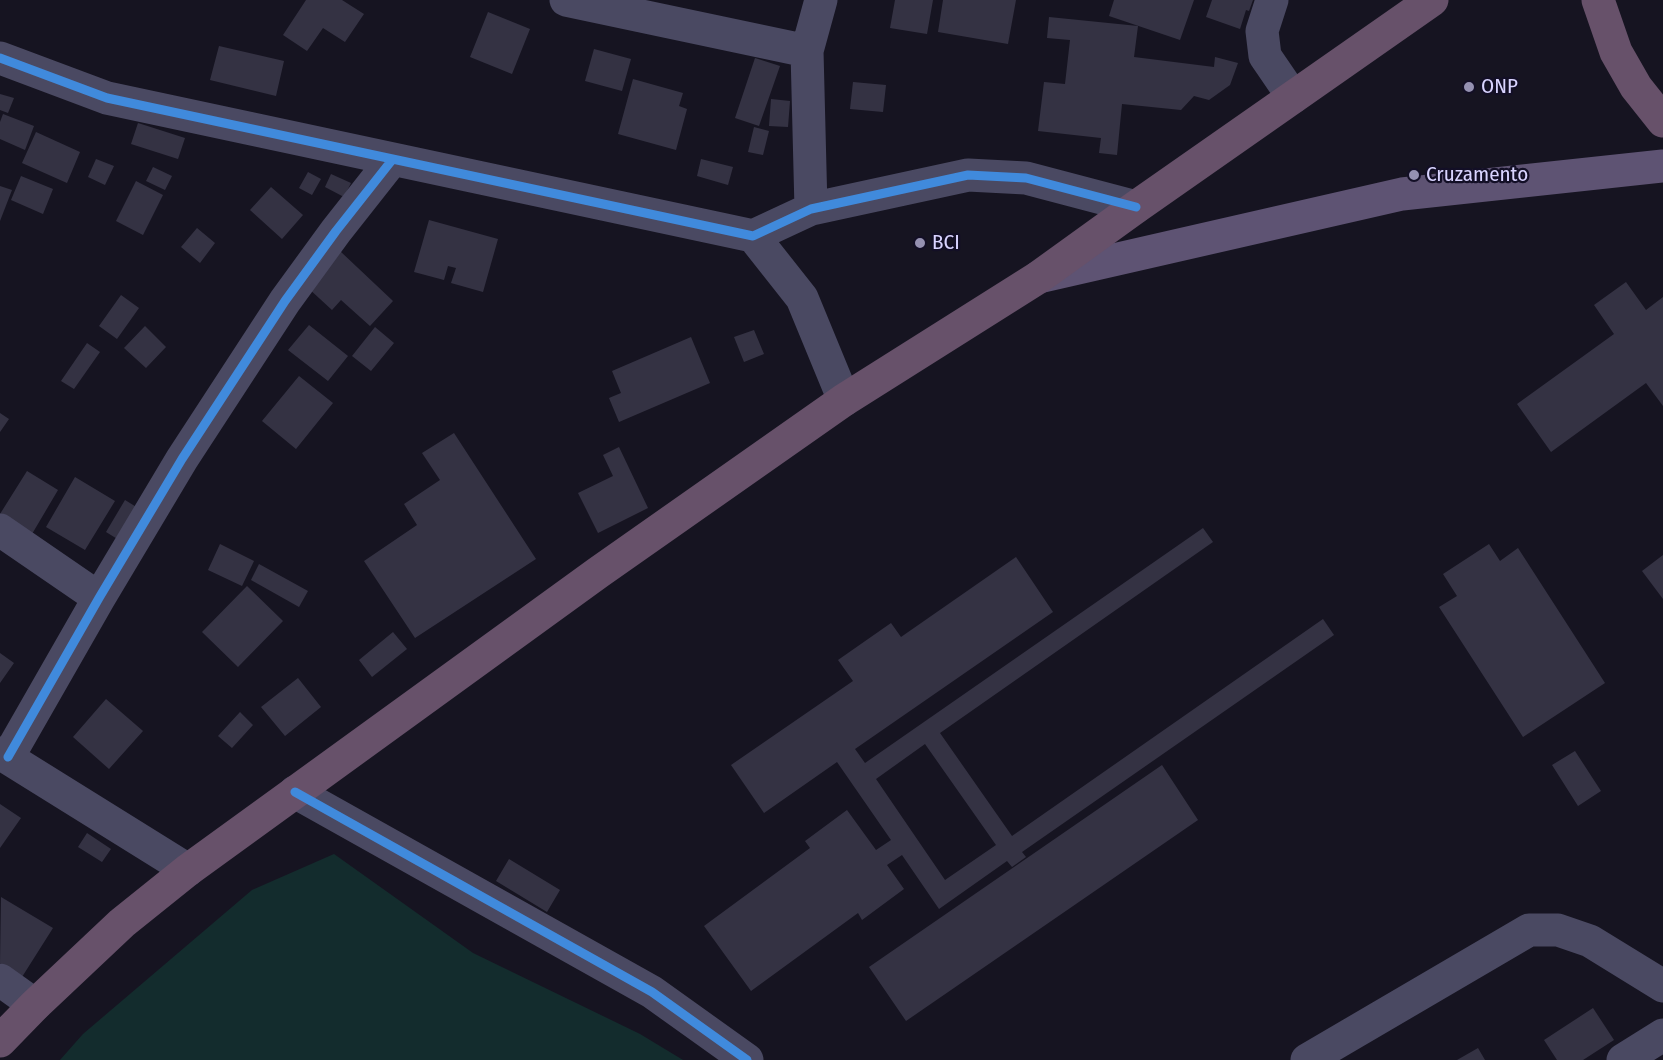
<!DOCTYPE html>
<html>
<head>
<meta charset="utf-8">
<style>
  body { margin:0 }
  canvas { display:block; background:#161421 }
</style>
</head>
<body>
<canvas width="1663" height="1060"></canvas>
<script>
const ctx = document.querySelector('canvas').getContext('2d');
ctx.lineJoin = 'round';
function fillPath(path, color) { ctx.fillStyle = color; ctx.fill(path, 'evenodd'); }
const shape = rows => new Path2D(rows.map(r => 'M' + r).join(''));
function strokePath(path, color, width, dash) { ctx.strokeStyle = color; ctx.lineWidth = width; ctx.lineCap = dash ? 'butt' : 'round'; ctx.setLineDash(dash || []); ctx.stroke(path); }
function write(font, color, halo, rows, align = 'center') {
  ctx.font = font + ' "Fira Sans Condensed",sans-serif'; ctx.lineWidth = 4.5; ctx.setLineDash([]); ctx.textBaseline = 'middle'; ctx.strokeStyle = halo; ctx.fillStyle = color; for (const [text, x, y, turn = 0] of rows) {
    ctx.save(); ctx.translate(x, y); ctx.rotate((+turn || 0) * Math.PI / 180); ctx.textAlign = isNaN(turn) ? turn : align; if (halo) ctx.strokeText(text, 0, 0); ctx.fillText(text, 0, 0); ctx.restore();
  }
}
fillPath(shape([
  [334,854,473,953,640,1034,683,1060,60,1060,83,1034,252,890]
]), '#132c2d');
fillPath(shape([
  [306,0,342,0,364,14,345,42,323,28,307,51,283,35],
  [895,0,933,0,927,34,890,28],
  [943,0,1016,0,1008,44,938,32],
  [1114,0,1194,0,1180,40,1109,16],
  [1212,0,1253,0,1249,11,1246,10,1240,29,1206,17],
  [488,12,530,29,512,74,470,57],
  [1049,17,1138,26,1134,57,1214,67,1215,57,1238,63,1230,85,1209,100,1194,96,1181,110,1122,104,1117,155,1099,153,1101,138,1038,131,1044,82,1065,84,1070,40,1047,38],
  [219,46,284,61,276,96,210,80],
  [594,49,631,59,622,91,585,81],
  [755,58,780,66,759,126,735,118],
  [633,79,683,93,679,106,687,109,676,150,618,134],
  [853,82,886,85,883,112,850,109],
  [0,94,14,98,8,113,0,110],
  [771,99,790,101,788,127,769,126],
  [3,114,34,126,25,150,0,139,0,122],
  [138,123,185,138,178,159,131,144],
  [754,127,769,131,763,155,748,152],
  [36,132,80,152,67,183,22,163],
  [96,159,114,166,105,185,88,177],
  [701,159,733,167,728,185,697,176],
  [153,167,172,176,165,190,146,181],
  [308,172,321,179,312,195,299,188],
  [331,174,351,183,344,197,325,187],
  [21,176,53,189,43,214,11,200],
  [136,181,163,195,143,235,116,221],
  [0,186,12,190,0,221],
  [271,187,303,215,282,239,250,210],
  [429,220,498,239,483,292,451,283,456,268,448,266,444,280,414,272],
  [197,228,215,243,200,263,181,247],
  [340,251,393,301,370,326,341,300,332,310,307,287],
  [1626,282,1646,310,1663,297,1663,406,1646,383,1551,452,1517,404,1614,334,1594,305],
  [121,295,139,308,117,339,99,326],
  [309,325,348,356,328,381,288,350],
  [145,326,166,347,146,368,124,348],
  [375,327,394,343,371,371,352,356],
  [754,330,764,354,744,362,734,337],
  [691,337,710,383,619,422,609,398,621,393,612,371],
  [87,343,100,352,74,389,61,381],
  [299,376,333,403,296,449,262,421],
  [0,413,9,419,0,432],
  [454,433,536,559,415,638,364,561,417,525,404,504,440,480,422,453],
  [619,447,648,508,598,533,578,493,613,476,603,455],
  [27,471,58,490,32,534,0,514],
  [75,477,115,501,85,550,46,527],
  [125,500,138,508,119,540,106,532],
  [1203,528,1213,542,940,733,1012,836,1323,619,1334,635,1022,852,1026,857,1012,867,1007,861,939,909,902,855,887,865,904,889,862,920,858,913,751,991,704,926,810,848,805,841,847,810,876,850,891,840,837,762,764,813,731,765,853,681,838,660,891,623,901,637,1016,557,1053,612,855,749,865,763],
  [925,744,996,845,945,880,876,779],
  [220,544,254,561,242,586,208,570],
  [1489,544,1500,561,1518,548,1605,683,1523,737,1439,607,1457,596,1443,574],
  [1663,555,1663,599,1642,571],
  [259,564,308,591,299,607,251,580],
  [247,586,283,621,238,667,202,632],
  [393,632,407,649,372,677,359,660],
  [0,653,14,663,0,683],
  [298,678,321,707,285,736,261,707],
  [106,699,143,731,109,769,73,737],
  [240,712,253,725,232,748,218,736],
  [1575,751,1601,791,1578,806,1552,765],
  [1162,765,1198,820,906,1021,869,967],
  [0,804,21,818,0,848],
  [87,833,111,849,102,862,78,847],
  [509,859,560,890,547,912,496,881],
  [1,897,53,928,22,977,0,963],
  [1593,1008,1614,1040,1583,1060,1557,1060,1544,1040],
  [1478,1048,1485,1060,1457,1060]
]), '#343243');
strokePath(shape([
  [566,0,807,51],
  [1272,0,1262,31,1265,56,1293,97],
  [0,58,107,98,753,236,811,209,968,175,1026,178,1136,207],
  [811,209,807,51,821,0],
  [753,236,802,298,844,400],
  [0,530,99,598],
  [0,753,188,870],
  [8,757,99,598,182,459,285,301,336,231,392,160],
  [295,792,652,992,747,1060],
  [0,980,35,1005],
  [1307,1060,1529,930,1558,930,1590,941,1663,986],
  [1623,1060,1663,1035]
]), '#4a4962', 33);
strokePath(shape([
  [1039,277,1402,194,1663,166]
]), '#5e5373', 33);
strokePath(shape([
  [1598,0,1616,52,1636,87,1663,121],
  [0,1041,35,1005,122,923,188,870,599,572,844,400,1039,277,1136,207,1432,0]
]), '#67516a', 33);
strokePath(shape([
  [0,58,107,98,753,236,811,209,968,175,1026,178,1136,207],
  [8,757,99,598,182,459,285,301,336,231,392,160],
  [295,792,652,992,747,1060]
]), '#408adc', 9);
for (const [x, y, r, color] of [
  [1469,87,6,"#9591b1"],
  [1414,175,6,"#9591b1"],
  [920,243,6,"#9591b1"]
]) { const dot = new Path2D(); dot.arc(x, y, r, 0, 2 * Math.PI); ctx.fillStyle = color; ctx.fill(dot); strokePath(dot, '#130f26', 2); }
write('21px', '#d9d4ff', '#130f26', [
  ["ONP",1481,87],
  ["Cruzamento",1426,175],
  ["BCI",932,243]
], 'left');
</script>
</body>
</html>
